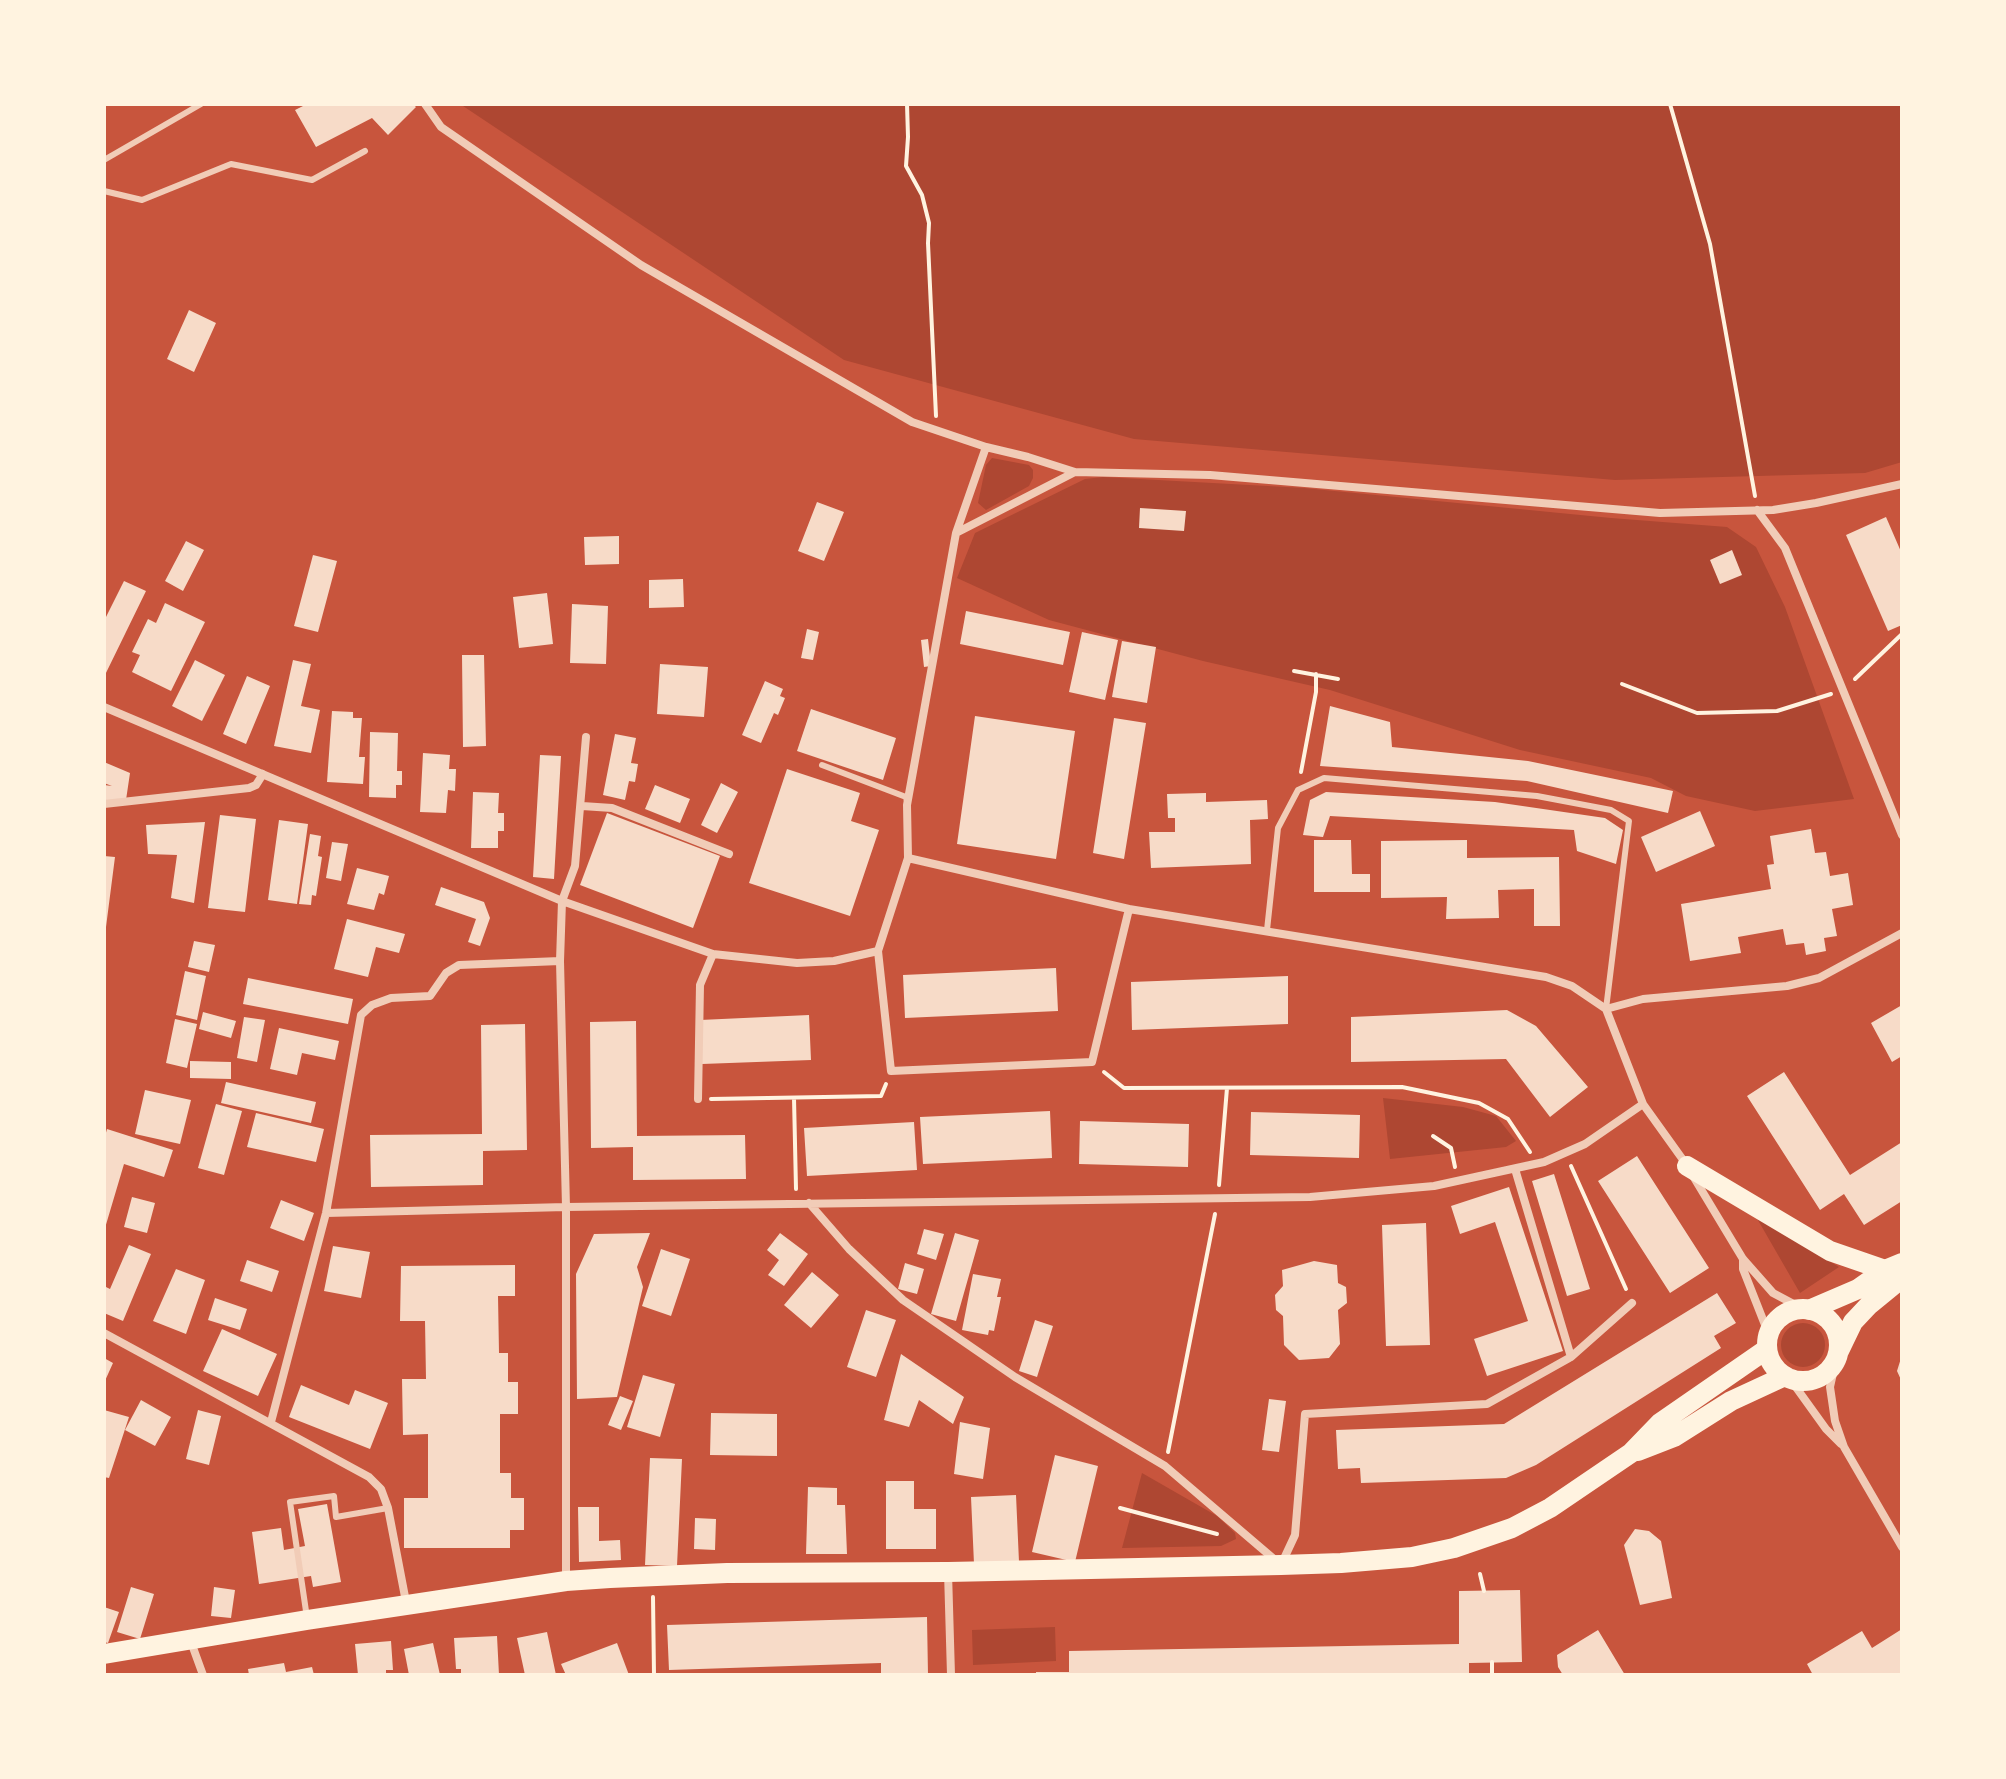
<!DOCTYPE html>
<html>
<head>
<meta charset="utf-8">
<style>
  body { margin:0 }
  #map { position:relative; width:2006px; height:1779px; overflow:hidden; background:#c8553d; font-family:"Fira Sans Condensed",sans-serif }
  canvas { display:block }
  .frame { position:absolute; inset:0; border:106px solid #fff3e0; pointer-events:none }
</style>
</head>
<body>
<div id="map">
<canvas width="2006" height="1779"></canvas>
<div class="frame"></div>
</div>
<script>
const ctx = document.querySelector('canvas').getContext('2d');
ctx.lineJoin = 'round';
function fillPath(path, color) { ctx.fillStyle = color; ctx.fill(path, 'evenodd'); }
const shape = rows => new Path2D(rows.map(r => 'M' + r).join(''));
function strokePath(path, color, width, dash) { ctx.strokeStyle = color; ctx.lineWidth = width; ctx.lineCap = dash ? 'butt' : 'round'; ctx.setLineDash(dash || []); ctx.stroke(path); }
fillPath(shape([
  [460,104,1902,104,1902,462,1865,473,1615,480,1134,439,844,360],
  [992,458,1029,465,1033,470,1033,478,1029,486,986,510,978,503,986,465],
  [1103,477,1304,488,1611,518,1727,527,1756,547,1785,607,1854,799,1755,811,1686,796,1651,778,1520,750,1330,690,1203,661,1049,620,957,578,975,533,1085,479],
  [1383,1098,1463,1107,1496,1116,1516,1141,1506,1147,1390,1159],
  [1755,1215,1839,1267,1800,1293],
  '1781 1345a22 22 0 1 1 44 0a22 22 0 1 1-44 0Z',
  [1142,1473,1217,1516,1235,1533,1236,1539,1221,1546,1122,1548],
  [1055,1627,1056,1661,973,1665,972,1630]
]), '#ae4732');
fillPath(shape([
  [307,104,413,104,416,107,388,135,372,118,316,147,295,110],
  [189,310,216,323,194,372,167,359],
  [817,502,844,512,824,561,798,551],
  [1140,508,1186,511,1184,531,1139,528],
  [1886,517,1902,554,1902,625,1888,631,1846,535],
  [619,536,619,564,585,565,584,537],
  [186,541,204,550,183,591,165,581],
  [1732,550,1742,575,1720,584,1710,560],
  [313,555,337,561,318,632,294,626],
  [683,579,684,607,649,608,649,580],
  [124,581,146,591,104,677,104,621],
  [547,593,553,644,519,648,513,597],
  [165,603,205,622,171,691,132,672,140,655,132,652,148,619,156,623],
  [572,604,608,606,606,664,570,663],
  [966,611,1070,632,1063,665,960,644],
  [807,629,819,632,813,660,801,658],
  [1082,632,1118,640,1105,700,1069,692],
  [928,639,931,666,924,667,921,640],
  [1122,641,1156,647,1147,703,1112,697],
  [462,655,484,655,486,746,463,747],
  [195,660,225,675,202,721,172,706],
  [293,660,311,664,301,706,320,710,311,753,274,746],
  [660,664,708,667,704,717,657,714],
  [247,676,270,686,246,744,223,734],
  [765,681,783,689,780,696,785,698,778,715,774,713,761,743,742,735],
  [1330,706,1390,722,1392,747,1528,761,1673,791,1668,813,1527,781,1320,766],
  [811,709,896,738,883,780,797,751],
  [332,711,353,712,353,718,362,718,359,757,365,757,363,784,327,782],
  [975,716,1075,731,1056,859,957,844],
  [1114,718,1146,723,1124,859,1093,853],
  [370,732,398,733,397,771,402,771,402,785,396,785,396,798,369,797],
  [615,734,636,738,631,763,638,764,635,782,629,781,625,800,603,795],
  [423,753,450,755,449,769,456,769,455,791,448,790,446,813,420,812],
  [540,755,561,756,554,879,533,877],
  [104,762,130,773,126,800,104,801,104,785,112,786,104,783],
  [787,769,860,793,851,821,879,830,850,916,749,883],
  [721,783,738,792,717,833,701,825],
  [655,785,690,799,680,823,645,809],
  [473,792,499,793,498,813,504,813,504,831,498,831,498,848,471,848],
  [1326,792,1495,802,1605,818,1623,830,1616,864,1577,851,1574,830,1330,816,1323,837,1303,835,1310,800],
  [1206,793,1206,802,1267,800,1268,819,1250,820,1251,864,1151,868,1149,832,1175,832,1175,818,1168,818,1167,794],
  [1700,811,1715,846,1656,872,1641,837],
  [607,813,720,856,693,928,580,885],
  [220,815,256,819,245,912,208,908],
  [279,820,308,824,297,904,268,900],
  [205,822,194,903,171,898,177,855,148,854,146,825],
  [1811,829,1815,853,1826,852,1830,876,1848,873,1853,905,1832,909,1837,936,1824,938,1826,951,1806,955,1804,943,1786,945,1783,929,1738,937,1741,953,1690,961,1681,904,1771,889,1767,865,1774,864,1770,836],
  [310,834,321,836,318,856,322,857,316,896,312,895,311,905,299,904],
  [1314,840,1351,840,1352,874,1370,874,1370,892,1314,892],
  [1467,840,1467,858,1559,857,1560,926,1534,926,1534,889,1498,890,1499,918,1446,919,1447,897,1381,898,1381,841],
  [332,842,348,844,341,881,326,878],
  [104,856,115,857,106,927,104,927],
  [357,868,389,876,384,895,379,893,374,910,347,904],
  [441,887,484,902,490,918,480,946,468,942,476,919,435,905],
  [347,919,405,934,399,953,376,947,368,977,334,969],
  [194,941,215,945,209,972,188,967],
  [1056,968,1058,1011,905,1018,903,975],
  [185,971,206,976,197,1020,176,1015],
  [1288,976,1288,1024,1132,1030,1131,982],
  [248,978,353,999,348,1024,243,1004],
  [1902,1005,1902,1056,1892,1062,1871,1023],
  [1507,1010,1536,1026,1588,1087,1550,1117,1506,1059,1351,1062,1351,1017],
  [203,1012,236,1021,231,1038,199,1029],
  [809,1015,811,1060,702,1064,700,1020],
  [244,1017,265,1020,257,1062,237,1058],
  [175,1019,197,1024,187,1068,166,1063],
  [636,1021,637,1136,745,1135,746,1179,633,1180,633,1147,591,1148,590,1022],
  [525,1024,527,1150,483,1151,483,1185,371,1187,370,1135,482,1134,481,1025],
  [279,1028,339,1041,335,1060,302,1053,297,1075,270,1069],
  [190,1061,231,1062,231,1079,190,1078],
  [1784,1072,1850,1175,1902,1142,1902,1201,1864,1225,1844,1194,1820,1210,1747,1096],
  [226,1082,316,1102,311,1123,221,1103],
  [145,1090,191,1100,180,1144,135,1134],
  [216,1104,242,1111,224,1175,198,1168],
  [1050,1111,1052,1158,923,1164,920,1117],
  [1251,1112,1360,1115,1359,1158,1250,1155],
  [256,1113,324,1129,316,1162,247,1147],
  [1080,1121,1189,1124,1188,1167,1079,1164],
  [914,1122,917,1170,807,1176,804,1128],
  [107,1129,173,1150,164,1177,124,1164,105,1228,104,1140],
  [1637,1156,1709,1268,1670,1293,1598,1181],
  [1554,1174,1590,1289,1567,1296,1532,1181],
  [1509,1187,1563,1351,1487,1376,1474,1339,1528,1321,1495,1222,1460,1234,1451,1206],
  [132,1197,155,1203,147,1233,124,1227],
  [281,1200,314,1213,304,1241,270,1228],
  [1426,1223,1430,1345,1386,1346,1382,1225],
  [924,1229,944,1234,936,1260,917,1254],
  [650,1233,637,1267,643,1287,617,1397,577,1399,576,1274,594,1234],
  [780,1233,808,1254,784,1286,768,1275,779,1260,767,1250],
  [955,1233,979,1240,956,1321,931,1314],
  [129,1245,151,1254,123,1321,104,1313,104,1286,110,1289],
  [333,1246,370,1252,361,1298,324,1291],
  [661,1249,690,1259,671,1316,642,1306],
  [247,1260,279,1271,272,1292,240,1281],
  [1314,1261,1337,1265,1338,1283,1346,1287,1347,1303,1338,1310,1340,1344,1329,1358,1299,1360,1284,1345,1283,1316,1276,1310,1275,1295,1283,1286,1282,1270],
  [905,1263,924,1269,917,1294,898,1289],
  [515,1265,515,1296,498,1296,499,1353,508,1353,508,1382,518,1382,518,1414,500,1414,500,1473,511,1473,511,1498,524,1498,524,1530,510,1530,510,1548,404,1548,404,1498,428,1498,428,1434,403,1435,402,1379,426,1379,425,1321,400,1321,401,1266],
  [176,1269,205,1280,186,1334,153,1321],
  [812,1272,839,1295,811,1328,784,1305],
  [973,1274,1001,1279,997,1297,1001,1297,994,1331,989,1330,988,1335,962,1330],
  [1717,1293,1736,1323,1714,1336,1721,1348,1536,1465,1506,1478,1361,1483,1360,1468,1338,1469,1336,1430,1504,1424],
  [215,1298,247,1309,240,1330,208,1320],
  [866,1310,896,1320,876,1377,847,1367],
  [1035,1320,1053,1326,1037,1377,1019,1371],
  [222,1329,277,1354,258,1396,203,1371],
  [901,1354,964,1397,953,1424,919,1400,909,1427,884,1420],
  [1902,1355,1902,1382,1897,1371],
  [104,1358,113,1363,104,1383],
  [643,1375,675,1384,660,1437,627,1427],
  [301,1385,349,1405,355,1390,388,1403,370,1449,289,1417],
  [620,1396,633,1401,621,1430,608,1425],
  [1269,1399,1286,1401,1279,1452,1262,1450],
  [141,1400,171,1417,155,1446,125,1430],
  [104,1410,129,1417,109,1478,104,1477],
  [198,1410,221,1416,209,1465,186,1459],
  [711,1413,777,1414,777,1456,710,1455],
  [960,1422,990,1428,983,1479,954,1474],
  [1055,1455,1098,1466,1075,1562,1032,1552],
  [650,1458,682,1459,677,1566,645,1565],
  [886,1481,914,1481,914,1509,936,1509,936,1549,886,1549],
  [808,1487,837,1488,837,1505,845,1505,847,1554,806,1554],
  [1016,1495,1019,1562,974,1564,971,1497],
  [327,1504,341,1582,313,1587,311,1576,259,1584,252,1532,281,1528,284,1550,305,1546,298,1509],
  [578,1507,599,1507,599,1541,620,1540,621,1560,579,1562],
  [695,1518,716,1519,715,1550,694,1549],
  [1635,1529,1649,1531,1661,1541,1672,1598,1640,1605,1624,1545],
  [131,1587,154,1594,140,1639,117,1632],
  [214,1587,235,1590,231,1618,211,1616],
  [1520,1590,1522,1662,1469,1663,1469,1675,1036,1675,1036,1672,1069,1672,1069,1651,1459,1644,1459,1591],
  [104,1607,119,1612,108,1643,104,1642],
  [927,1617,928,1675,881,1675,881,1663,669,1670,667,1625],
  [1902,1629,1902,1675,1813,1675,1807,1664,1862,1631,1872,1648],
  [1598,1630,1625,1675,1563,1675,1558,1667,1557,1655],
  [547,1632,556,1675,525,1675,517,1638],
  [497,1636,499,1675,461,1675,461,1669,456,1669,454,1638],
  [391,1641,393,1670,386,1670,386,1675,358,1675,355,1644],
  [433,1643,440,1675,409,1675,404,1649],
  [617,1643,629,1675,566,1675,561,1664],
  [284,1663,286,1672,312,1667,314,1675,249,1675,248,1669]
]), '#f7dbc8');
strokePath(shape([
  [907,104,908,137,906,166,922,195,929,223,928,243,936,416],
  [1670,104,1710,244,1755,496],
  [1294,671,1338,679],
  [1855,679,1902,634],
  [1622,684,1697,713,1777,711,1831,694],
  [1301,772,1316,692,1316,674],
  [1104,1072,1124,1088,1402,1087,1479,1103,1508,1119,1530,1152],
  [794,1098,796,1189],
  [711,1099,881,1096,886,1084],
  [1433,1136,1451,1148,1455,1167],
  [1571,1166,1626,1289],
  [1219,1185,1227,1088],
  [1168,1452,1215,1214],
  [1120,1508,1217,1534],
  [1480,1574,1484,1591],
  [653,1597,654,1675],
  [1492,1662,1492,1675]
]), '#fff3e0', 4);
strokePath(shape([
  [104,160,201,104],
  [104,191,142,200,231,164,312,180,365,151],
  [822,765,906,797,907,801],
  [1267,930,1278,828,1298,790,1324,778,1537,796,1611,810,1629,821,1606,1009],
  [307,1618,290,1502,334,1496,336,1517,388,1508]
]), '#f1ccb7', 6);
strokePath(shape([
  [425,104,441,127,641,265,912,422,986,447],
  [1757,510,1785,548,1902,835],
  [956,533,986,447,1028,457,1075,472],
  [104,707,562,901,713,954,797,963,834,961,878,951,908,858,907,805,956,533,1075,472,1210,475,1660,513,1773,510,1816,503,1902,484],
  [104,804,249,788,256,785,263,774],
  [582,806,612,808,729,854],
  [908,858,1129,909,1546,977,1572,986,1606,1009],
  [878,951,891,1071,1092,1062,1129,909],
  [1606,1009,1643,1104,1686,1164],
  [1606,1009,1643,999,1787,986,1819,978,1902,933],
  [698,1099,700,985,713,954],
  [1693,1176,1743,1259,1773,1293,1803,1309],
  [809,1203,849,1249,903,1300,1015,1377,1165,1466,1281,1565,1295,1535,1305,1414,1487,1404,1571,1357,1515,1169],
  [326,1213,566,1207,1310,1197,1434,1186,1544,1162,1585,1144,1643,1104],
  [1743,1259,1743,1269,1769,1335],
  [104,1333,369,1477,381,1489,388,1508,406,1602],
  [1571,1357,1632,1303],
  [1836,1360,1830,1387,1835,1421,1844,1447,1902,1547],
  [1790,1379,1826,1429,1841,1444],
  [271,1422,326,1213,361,1015,372,1005,391,998,430,996,446,973,459,965,560,961],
  [948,1572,951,1675],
  [566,1580,566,1207,560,961,562,901,575,866,586,737],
  [191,1642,203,1675]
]), '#f1ccb7', 8);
strokePath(shape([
  [1687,1166,1830,1251,1885,1270],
  '1767 1345a36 36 0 1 1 72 0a36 36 0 1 1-72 0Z',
  [1809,1310,1858,1289,1885,1270,1902,1263],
  [1839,1351,1853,1322,1869,1305,1902,1278],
  [1638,1451,1674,1437,1731,1401,1785,1376],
  [104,1654,307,1620,566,1581,610,1578,727,1573,948,1572,1281,1565,1341,1563,1412,1557,1454,1548,1512,1528,1550,1508,1631,1453,1660,1423,1767,1349]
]), '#fff3e0', 20);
</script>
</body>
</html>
